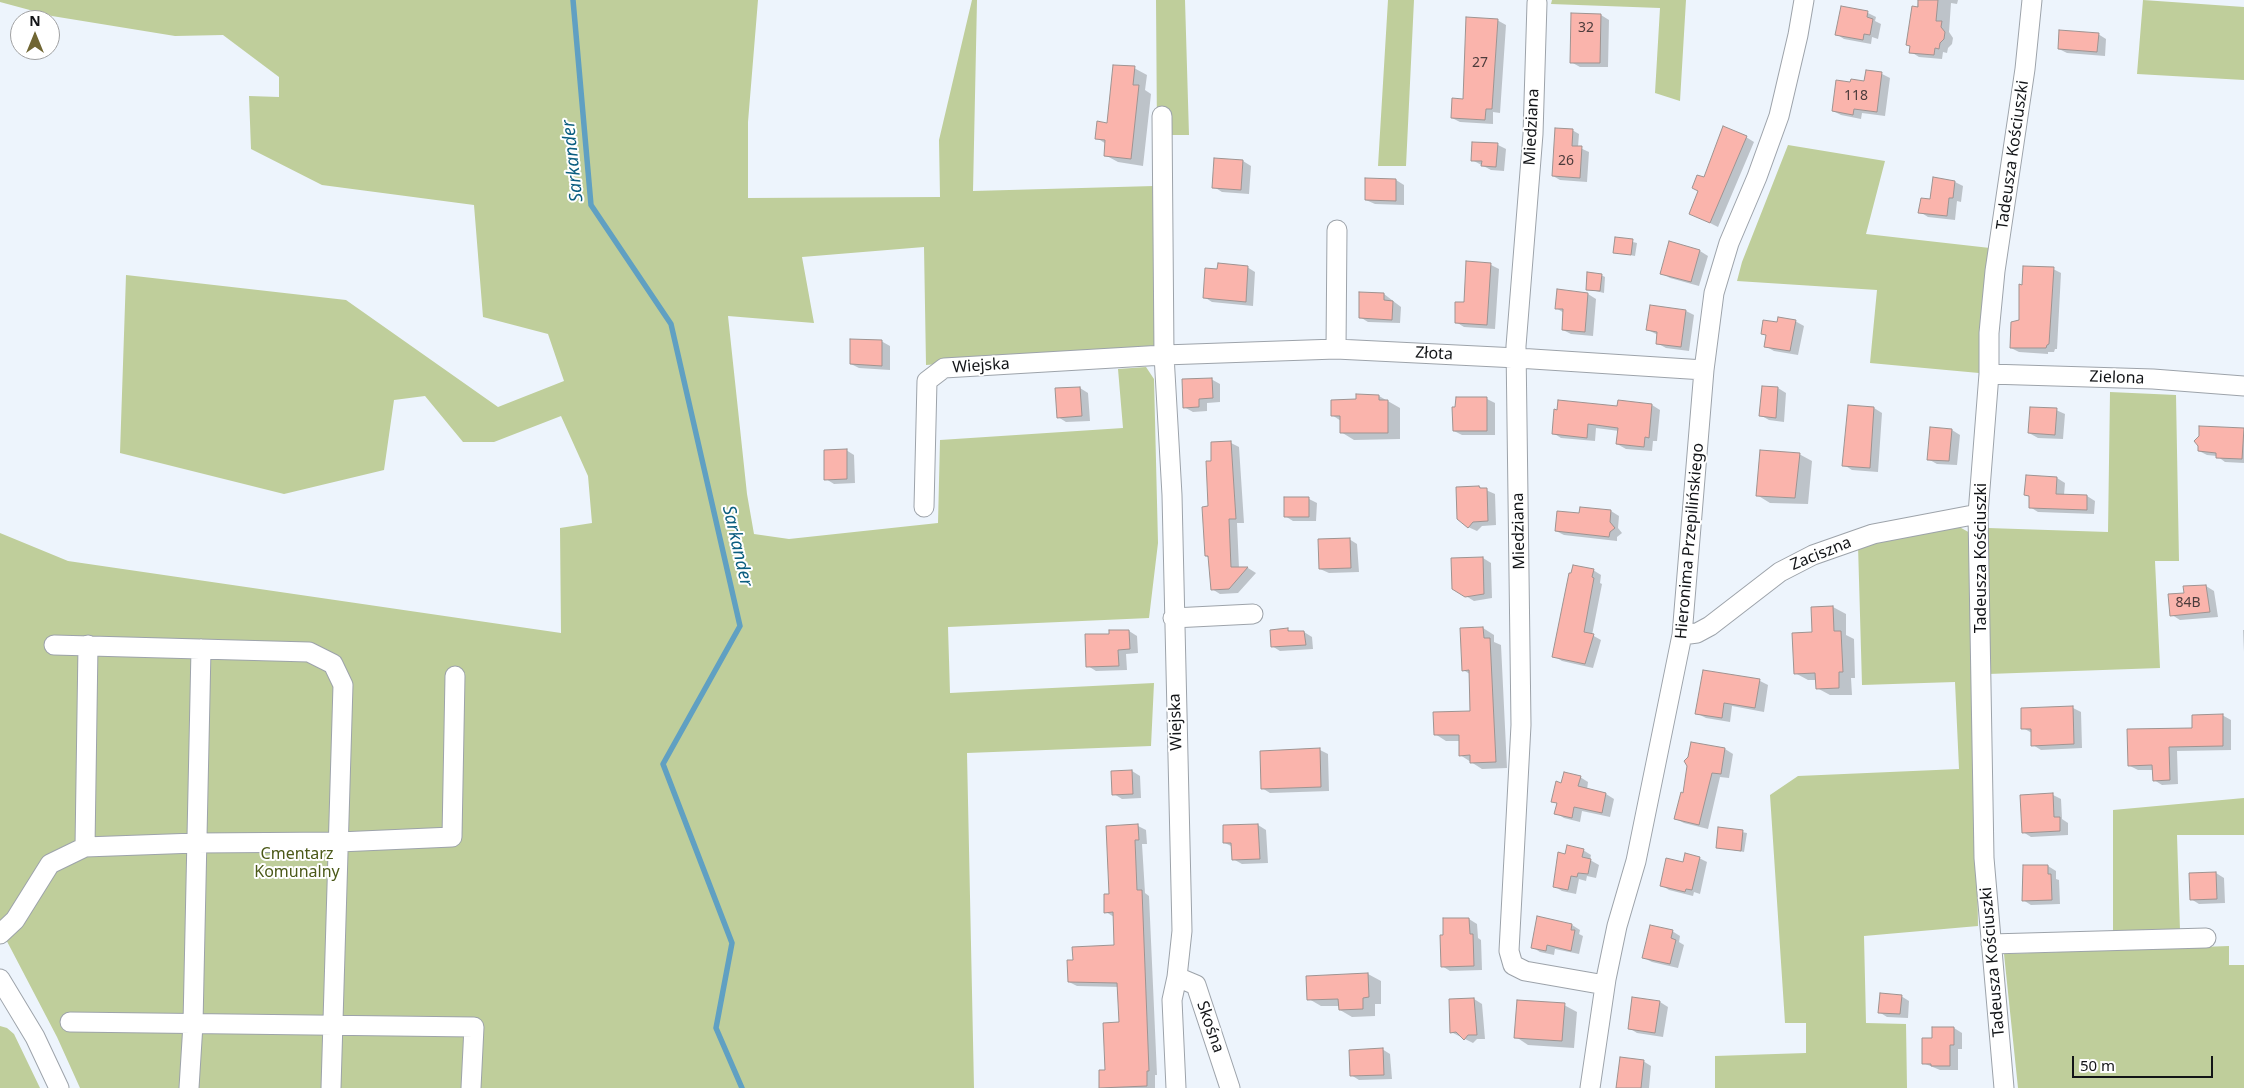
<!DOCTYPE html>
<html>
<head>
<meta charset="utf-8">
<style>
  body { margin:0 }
  #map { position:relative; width:2244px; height:1088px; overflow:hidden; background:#edf4fc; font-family:"Noto Sans",sans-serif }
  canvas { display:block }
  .north { position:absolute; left:10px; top:10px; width:50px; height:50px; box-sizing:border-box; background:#fff; border:1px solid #a0a1a2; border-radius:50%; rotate:0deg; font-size:14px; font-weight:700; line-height:20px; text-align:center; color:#121417 }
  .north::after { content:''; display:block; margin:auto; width:18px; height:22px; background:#706633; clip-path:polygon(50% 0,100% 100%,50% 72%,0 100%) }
  .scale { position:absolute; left:2072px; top:1056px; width:141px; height:22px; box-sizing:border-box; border:2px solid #121417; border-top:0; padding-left:6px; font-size:15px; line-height:18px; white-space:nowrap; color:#121417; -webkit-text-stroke:4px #fff; paint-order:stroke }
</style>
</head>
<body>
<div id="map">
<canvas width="2244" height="1088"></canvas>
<div class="north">N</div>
<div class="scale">50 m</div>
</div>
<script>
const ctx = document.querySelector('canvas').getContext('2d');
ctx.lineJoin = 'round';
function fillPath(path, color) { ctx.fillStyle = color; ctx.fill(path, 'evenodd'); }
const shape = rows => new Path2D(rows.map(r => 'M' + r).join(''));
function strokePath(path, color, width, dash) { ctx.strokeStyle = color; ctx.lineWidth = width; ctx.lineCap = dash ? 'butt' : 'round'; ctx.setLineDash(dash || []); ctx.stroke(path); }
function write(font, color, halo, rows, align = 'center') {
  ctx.font = font + ' "Noto Sans",sans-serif'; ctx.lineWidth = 4; ctx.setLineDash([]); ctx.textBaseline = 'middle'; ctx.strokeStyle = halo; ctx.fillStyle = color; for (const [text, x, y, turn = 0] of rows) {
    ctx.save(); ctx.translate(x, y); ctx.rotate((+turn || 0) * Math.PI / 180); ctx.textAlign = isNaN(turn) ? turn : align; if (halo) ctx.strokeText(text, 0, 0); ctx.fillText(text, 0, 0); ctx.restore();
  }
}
fillPath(shape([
  [0,0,758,0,748,122,748,198,940,197,939,140,972,0,977,0,973,191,1154,186,1158,347,926,365,924,247,802,257,814,323,728,316,747,494,754,534,789,539,938,523,940,440,1123,428,1118,369,1146,367,1154,379,1158,543,1149,618,948,627,950,693,1154,683,1151,746,967,753,974,1088,80,1088,57,1037,0,928,0,533,68,561,561,633,560,528,592,523,588,476,561,416,494,442,463,442,425,396,394,400,384,470,284,494,120,453,126,275,346,300,498,407,564,381,548,334,483,317,474,205,322,185,251,149,249,96,279,97,279,77,223,35,175,36,52,16,0,2],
  [1156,0,1185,0,1189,135,1157,135],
  [1388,0,1414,0,1406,166,1378,166],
  [1552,0,1686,0,1680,101,1655,93,1660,8,1551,4],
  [2143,0,2244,7,2244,80,2137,74],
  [1788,145,1885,161,1866,234,1990,248,1979,373,1870,363,1877,290,1737,281,1742,262],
  [2110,392,2176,395,2179,561,2155,561,2160,668,1988,674,1988,528,2108,532],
  [1954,524,1972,534,1978,926,1864,936,1866,1023,1906,1024,1907,1088,1715,1088,1715,1056,1806,1053,1806,1023,1785,1023,1770,795,1798,776,1959,769,1955,682,1862,685,1858,545],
  [2244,798,2244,835,2177,835,2180,931,2113,934,2113,810],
  [2229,946,2229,965,2244,965,2244,1088,2018,1088,2004,954],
  [0,1026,7,1028,14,1034,40,1088,0,1088]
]), '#bfce9b');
fillPath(shape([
  [1918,0,1958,0,1957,4,1951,3,1949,32,1953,38,1952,44,1948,48,1947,53,1943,52,1942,59,1919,57,1911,52],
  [1842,7,1868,13,1876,17,1875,21,1881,24,1878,39,1872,37,1871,44,1844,39,1836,34],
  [1601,15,1609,20,1608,67,1580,67,1571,62],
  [1497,20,1506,25,1500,113,1493,112,1493,124,1460,122,1452,118,1464,100],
  [2098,34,2106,39,2105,56,2067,53,2059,49],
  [1134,68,1147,75,1145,90,1151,94,1143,166,1118,162,1105,155,1106,144,1097,138,1108,124],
  [1867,72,1882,74,1890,78,1885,116,1862,113,1861,119,1841,115,1833,111,1851,84,1865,82],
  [1572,130,1579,134,1578,147,1589,152,1587,182,1560,180,1553,176],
  [1746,137,1754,142,1718,227,1690,213,1705,179],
  [1498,145,1506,149,1504,171,1491,170,1472,160],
  [1243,161,1251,166,1249,194,1222,192,1214,187],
  [1367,179,1396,180,1404,185,1404,205,1375,204,1366,200],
  [1934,179,1955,182,1963,186,1961,202,1957,201,1955,220,1928,217,1920,212,1931,200],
  [1616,238,1637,243,1635,256,1614,252],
  [1670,243,1700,251,1708,256,1699,286,1670,278,1661,273],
  [1491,265,1499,269,1495,329,1464,327,1456,322],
  [1247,267,1255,272,1253,306,1212,302,1204,297],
  [2053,269,2061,273,2057,349,2055,349,2054,352,2048,352,2048,354,2019,352,2011,348,2020,321,2023,286],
  [1601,275,1605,277,1604,293,1587,289],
  [1558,291,1588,294,1596,299,1593,336,1571,334,1563,330,1564,313,1556,308],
  [1384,294,1401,307,1400,323,1368,322,1360,317],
  [1686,311,1694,315,1689,351,1666,348,1657,343,1658,335,1648,330],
  [1795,321,1804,326,1798,355,1774,351,1765,346,1767,336,1762,333,1778,323],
  [881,341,890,346,890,370,859,368,851,364],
  [1211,379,1220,384,1220,402,1207,403,1207,411,1193,412,1184,407],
  [1080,388,1088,393,1090,421,1066,422,1058,417],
  [1778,388,1786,393,1784,422,1769,420,1760,415],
  [1358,396,1379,396,1400,408,1400,439,1354,440,1341,432,1341,421,1332,415,1358,400],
  [1487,399,1495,403,1495,435,1462,435,1454,431],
  [1619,401,1652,405,1660,410,1657,441,1653,441,1652,451,1626,449,1617,444,1619,431,1596,428,1595,441,1561,438,1553,433,1558,411,1618,407],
  [1874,408,1882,413,1878,472,1852,470,1844,465],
  [2056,410,2065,414,2063,439,2038,438,2029,433],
  [1931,428,1952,430,1960,435,1957,465,1937,464,1928,459],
  [2244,430,2244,463,2225,462,2217,456,2207,455,2199,451],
  [1231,443,1239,447,1244,523,1237,523,1239,568,1248,568,1256,573,1238,593,1220,594,1212,589,1209,558,1206,556,1209,508],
  [846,450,854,455,855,483,834,484,826,479],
  [1799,454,1812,461,1808,504,1770,503,1757,495],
  [2057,478,2065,483,2064,495,2087,496,2095,501,2094,514,2038,512,2030,507,2030,497,2026,495],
  [1479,487,1495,494,1496,525,1482,526,1477,531,1468,527],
  [1309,499,1317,503,1316,521,1293,521,1285,516],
  [1611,511,1619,516,1618,528,1622,533,1617,537,1617,541,1564,535,1556,531,1581,514],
  [1349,539,1357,544,1359,572,1329,573,1320,569],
  [1483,558,1491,563,1492,598,1474,601,1453,588],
  [1593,570,1601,575,1600,583,1602,584,1592,635,1601,640,1593,668,1562,661,1554,656],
  [2206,586,2214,591,2218,617,2180,620,2172,615,2185,594],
  [1833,607,1846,614,1846,635,1854,639,1855,678,1851,678,1852,695,1830,695,1817,688,1817,680,1808,680,1795,673],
  [1483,628,1494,635,1494,642,1501,645,1507,768,1482,769,1460,755,1460,741,1446,741,1435,734,1471,712,1470,674,1463,670],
  [1288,630,1292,632,1304,632,1312,637,1313,649,1280,651,1272,646],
  [2243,630,2244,630,2244,652],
  [1129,631,1137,636,1138,653,1126,654,1127,670,1096,671,1088,666,1110,635],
  [1704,671,1760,681,1768,685,1764,712,1732,706,1730,722,1706,718,1698,714],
  [2073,708,2081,712,2082,748,2041,750,2033,745,2032,733,2023,728],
  [2222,715,2231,720,2231,750,2177,751,2178,784,2162,785,2154,780,2153,770,2138,770,2130,766,2194,729],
  [1725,749,1733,754,1729,778,1720,777,1708,829,1684,823,1676,819,1684,794],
  [1320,750,1328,754,1329,791,1270,793,1262,788,1261,752],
  [1132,771,1140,776,1141,798,1122,799,1114,794],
  [1580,777,1588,782,1587,790,1606,794,1614,799,1610,817,1582,811,1580,822,1564,818,1556,813,1558,804,1553,801,1562,784],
  [2053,795,2061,799,2062,819,2068,823,2068,835,2031,837,2023,832],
  [1258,825,1266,830,1268,863,1242,864,1233,859,1233,847,1225,843],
  [1138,826,1146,830,1147,844,1142,844,1145,893,1149,896,1157,1075,1155,1075,1155,1088,1101,1088,1100,1071,1106,1071,1120,1024,1119,987,1077,986,1069,982,1074,961,1115,946,1114,917,1106,912,1110,895],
  [1720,828,1747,833,1744,852,1717,847],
  [1583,850,1591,855,1590,860,1599,865,1596,878,1587,876,1586,881,1579,879,1576,894,1562,891,1554,886,1566,855],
  [1699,858,1707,862,1700,894,1694,892,1693,896,1669,890,1661,885,1684,863],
  [2048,866,2056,871,2056,879,2059,880,2060,904,2031,905,2023,900,2022,884],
  [2216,873,2224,878,2225,903,2199,904,2191,899],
  [1538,918,1572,925,1580,930,1579,934,1583,936,1579,954,1555,949,1554,955,1540,952,1532,947],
  [1469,919,1477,924,1478,938,1481,940,1482,970,1450,971,1442,966,1444,920],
  [1672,931,1680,936,1679,942,1684,945,1678,968,1652,962,1644,958],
  [1368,974,1381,981,1381,1004,1375,1004,1375,1016,1352,1017,1340,1010,1340,1006,1321,1006,1309,999,1308,977],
  [1901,996,1909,1001,1908,1018,1887,1017,1879,1012],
  [1474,999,1482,1004,1485,1039,1477,1039,1473,1043,1451,1032],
  [1633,999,1660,1002,1668,1007,1663,1037,1637,1033,1629,1028],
  [1564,1005,1577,1012,1574,1048,1528,1045,1516,1037],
  [1954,1028,1962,1033,1962,1049,1958,1049,1958,1070,1940,1070,1923,1063,1933,1039],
  [1382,1049,1390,1054,1392,1079,1359,1080,1351,1075],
  [1643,1061,1651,1066,1649,1088,1617,1088]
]), '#0003');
strokePath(shape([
  [573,0,591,205,671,324,740,626,663,764,732,943,716,1028,742,1088]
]), '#60a0c2', 5.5);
const building = shape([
  [1918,0,1938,0,1936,21,1942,21,1941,27,1945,32,1944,39,1940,43,1939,49,1935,48,1934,55,1909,53,1910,46,1906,45,1912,6,1918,7,1918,0],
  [1841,6,1868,11,1867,17,1873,19,1870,35,1864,34,1863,40,1835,35,1841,6],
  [1571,13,1601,14,1600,63,1570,63,1571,13],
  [1466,17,1498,19,1492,109,1486,109,1485,120,1451,118,1452,98,1463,99,1466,17],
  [2059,30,2099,33,2097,52,2058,49,2059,30],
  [1113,65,1135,66,1133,85,1139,85,1131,159,1104,156,1105,140,1095,139,1097,121,1107,123,1113,65],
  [1866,70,1882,72,1877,112,1854,109,1853,115,1832,111,1836,80,1850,82,1851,79,1864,81,1866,70],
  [1723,126,1747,136,1710,223,1689,214,1698,191,1692,188,1697,175,1704,177,1723,126],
  [1555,128,1573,129,1572,146,1582,146,1580,178,1552,176,1555,128],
  [1472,142,1498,143,1496,167,1481,166,1482,161,1471,161,1472,142],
  [1214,158,1243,160,1241,190,1212,188,1214,158],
  [1933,177,1955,181,1953,198,1949,198,1947,216,1918,213,1921,198,1930,199,1933,177],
  [1365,178,1396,179,1396,201,1365,200,1365,178],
  [1615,237,1633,239,1631,255,1613,253,1615,237],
  [1669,241,1700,250,1691,282,1660,274,1669,241],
  [1466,261,1491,263,1487,325,1455,323,1455,302,1464,302,1466,261],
  [1218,263,1248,266,1246,302,1203,298,1205,268,1217,269,1218,263],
  [2023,266,2054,267,2049,344,2047,345,2046,348,2010,348,2011,322,2019,320,2019,284,2022,285,2023,266],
  [1587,272,1602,274,1600,291,1586,290,1587,272],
  [1557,289,1588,293,1585,332,1562,330,1563,309,1555,309,1557,289],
  [1359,292,1384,293,1384,300,1393,301,1392,320,1359,318,1359,292],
  [1650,305,1686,310,1681,347,1656,344,1657,332,1646,330,1650,305],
  [1778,317,1796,320,1790,351,1764,347,1766,335,1761,334,1763,320,1777,322,1778,317],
  [850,339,882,340,882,366,850,364,850,339],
  [1212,378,1213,398,1199,399,1199,407,1183,408,1182,379,1212,378],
  [1762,386,1778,387,1776,418,1759,416,1762,386],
  [1080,387,1082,416,1057,418,1055,388,1080,387],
  [1356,394,1379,395,1379,400,1388,400,1388,433,1340,433,1340,416,1331,416,1331,400,1356,399,1356,394],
  [1456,397,1487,397,1487,431,1453,431,1452,407,1455,407,1456,397],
  [1558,400,1617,406,1618,400,1652,404,1649,438,1645,437,1644,447,1616,444,1618,428,1588,424,1587,438,1552,434,1554,409,1557,410,1558,400],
  [1848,405,1874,407,1870,468,1842,466,1848,405],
  [2030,407,2057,408,2055,435,2028,433,2030,407],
  [2199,426,2244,428,2242,459,2216,458,2216,453,2198,451,2198,446,2194,441,2199,436,2199,426],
  [1930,427,1952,429,1949,461,1927,460,1930,427],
  [1231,441,1236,519,1229,519,1231,567,1248,567,1229,589,1211,590,1208,556,1205,556,1202,507,1208,506,1206,461,1211,461,1211,442,1231,441],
  [847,449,847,479,824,480,824,450,847,449],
  [1760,450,1800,453,1795,498,1756,496,1760,450],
  [2026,475,2057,477,2056,494,2087,495,2087,510,2029,508,2029,496,2024,495,2026,475],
  [1479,486,1480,488,1487,488,1488,521,1473,522,1468,528,1457,519,1456,487,1479,486],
  [1284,497,1309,497,1309,517,1284,517,1284,497],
  [1580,507,1611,510,1610,522,1615,528,1610,532,1609,537,1555,531,1557,511,1579,513,1580,507],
  [1350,538,1351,568,1319,569,1318,539,1350,538],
  [1483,557,1484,594,1465,597,1452,589,1451,558,1483,557],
  [1573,565,1594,569,1592,577,1594,578,1584,632,1594,634,1585,664,1552,657,1569,573,1571,573,1573,565],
  [2206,585,2210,612,2170,616,2168,594,2184,593,2183,586,2206,585],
  [1833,606,1834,631,1841,631,1843,672,1839,672,1839,688,1816,689,1815,673,1794,674,1792,633,1812,632,1811,607,1833,606],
  [1483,627,1484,638,1490,638,1496,762,1470,763,1470,755,1459,756,1459,735,1434,735,1433,712,1470,711,1469,670,1462,671,1460,628,1483,627],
  [1288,628,1288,631,1304,631,1306,645,1271,647,1270,630,1288,628],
  [1109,630,1129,630,1130,649,1118,650,1119,666,1086,667,1085,634,1109,634,1109,630],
  [1703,670,1760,679,1755,708,1724,703,1722,718,1695,714,1703,670],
  [2073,706,2074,744,2031,746,2031,729,2021,729,2021,708,2073,706],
  [2223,714,2223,746,2169,747,2170,780,2153,781,2152,765,2128,766,2127,729,2192,728,2192,715,2223,714],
  [1691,742,1725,748,1721,774,1712,773,1699,825,1674,819,1681,792,1683,793,1687,766,1684,761,1688,757,1691,742],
  [1320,748,1321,787,1261,789,1260,751,1320,748],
  [1132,770,1133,794,1112,795,1111,771,1132,770],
  [1564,772,1581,776,1578,786,1606,793,1602,813,1574,807,1572,818,1554,814,1557,803,1551,802,1556,781,1561,783,1564,772],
  [2053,793,2054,817,2060,817,2060,831,2022,833,2020,795,2053,793],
  [1138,824,1139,840,1135,840,1137,890,1142,890,1149,1071,1147,1071,1147,1086,1099,1088,1099,1070,1105,1070,1103,1023,1119,1022,1117,983,1068,982,1067,960,1073,960,1072,947,1114,945,1113,912,1104,913,1104,894,1109,894,1106,826,1138,824],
  [1258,824,1260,859,1232,860,1231,843,1223,843,1223,825,1258,824],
  [1718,827,1743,830,1741,851,1716,848,1718,827],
  [1567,845,1584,849,1582,857,1591,859,1588,874,1578,873,1577,877,1571,876,1568,890,1553,887,1558,852,1565,854,1567,845],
  [1685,853,1700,857,1692,890,1686,889,1685,892,1660,886,1666,858,1683,862,1685,853],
  [2023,865,2048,865,2048,874,2051,874,2052,900,2022,901,2023,865],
  [2216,872,2217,899,2190,900,2189,873,2216,872],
  [1537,916,1572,924,1571,930,1575,930,1571,951,1547,945,1546,951,1531,948,1537,916],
  [1443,918,1469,918,1470,934,1473,934,1474,966,1441,967,1440,935,1443,935,1443,918],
  [1650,925,1673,930,1671,938,1676,940,1670,964,1642,958,1650,925],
  [1368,973,1369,997,1363,998,1363,1009,1339,1010,1338,999,1307,1000,1306,976,1368,973],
  [1880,993,1902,995,1900,1014,1878,1013,1880,993],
  [1632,997,1660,1001,1655,1033,1628,1029,1632,997],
  [1474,998,1477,1035,1468,1035,1464,1040,1456,1032,1450,1033,1449,999,1474,998],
  [1517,1000,1565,1003,1562,1041,1514,1038,1517,1000],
  [1932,1027,1954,1027,1954,1045,1950,1045,1950,1066,1931,1066,1931,1064,1922,1064,1922,1038,1932,1038,1932,1027],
  [1383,1048,1384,1075,1350,1076,1349,1050,1383,1048],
  [1620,1057,1644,1060,1641,1088,1616,1088,1620,1057]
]);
fillPath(building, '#fab4ac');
strokePath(building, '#9e9391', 1);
const minor = shape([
  [1537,3,1533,134,1516,346,1521,725,1509,951,1513,965,1525,971,1605,985],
  [1162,116,1164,355,1172,495,1182,931,1177,977,1172,1000,1176,1088],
  [1336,349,1337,230],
  [1989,374,2153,379,2244,386],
  [924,507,927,381,944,368,1164,355,1336,349,1517,358,1704,370],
  [1173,618,1253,614],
  [1682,635,1697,633,1710,626,1780,572,1813,555,1873,534,1978,514],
  [54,645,309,652,333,664,343,685,331,1088],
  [85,847,88,645],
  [0,934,15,920,50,864,85,847,196,843,339,842,452,837,455,676],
  [1991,944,2206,938],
  [1177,977,1196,985,1230,1088],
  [0,979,35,1037,59,1088],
  [70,1022,474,1027,471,1088],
  [189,1088,193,1024,201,649],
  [1590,1088,1606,979,1617,926,1636,861,1682,635,1704,370,1714,293,1729,243,1757,177,1779,116,1798,35,1804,0],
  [2004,1088,1984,858,1978,514,1989,374,1989,333,1995,271,2025,69,2032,0]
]);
strokePath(minor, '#9da3aa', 21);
strokePath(minor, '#fff', 19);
write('14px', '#4c3c3c', null, [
  ["32",1586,28],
  ["27",1480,63],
  ["118",1856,96],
  ["26",1566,161],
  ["84B",2188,603]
]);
write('16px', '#121417', '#fff', [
  ["Miedziana",1532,127,-87],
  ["Tadeusza Kościuszki",2013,155,-82],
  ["Złota",1434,354,3],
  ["Wiejska",981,366,-4],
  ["Zielona",2117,378,2],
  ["Miedziana",1519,531,-91],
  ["Hieronima Przepilińskiego",1690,541,-85],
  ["Zaciszna",1821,554,-22],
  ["Tadeusza Kościuszki",1981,558,-90],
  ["Wiejska",1176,722,-92],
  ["Tadeusza Kościuszki",1993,962,-95],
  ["Skośna",1210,1027,71]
]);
write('16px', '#4b5918', '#fff', [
  ["Cmentarz",297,854],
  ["Komunalny",297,872]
]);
write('italic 18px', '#0b5e80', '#fff', [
  ["Sarkander",573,161,-96],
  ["Sarkander",737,546,77]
]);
</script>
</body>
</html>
